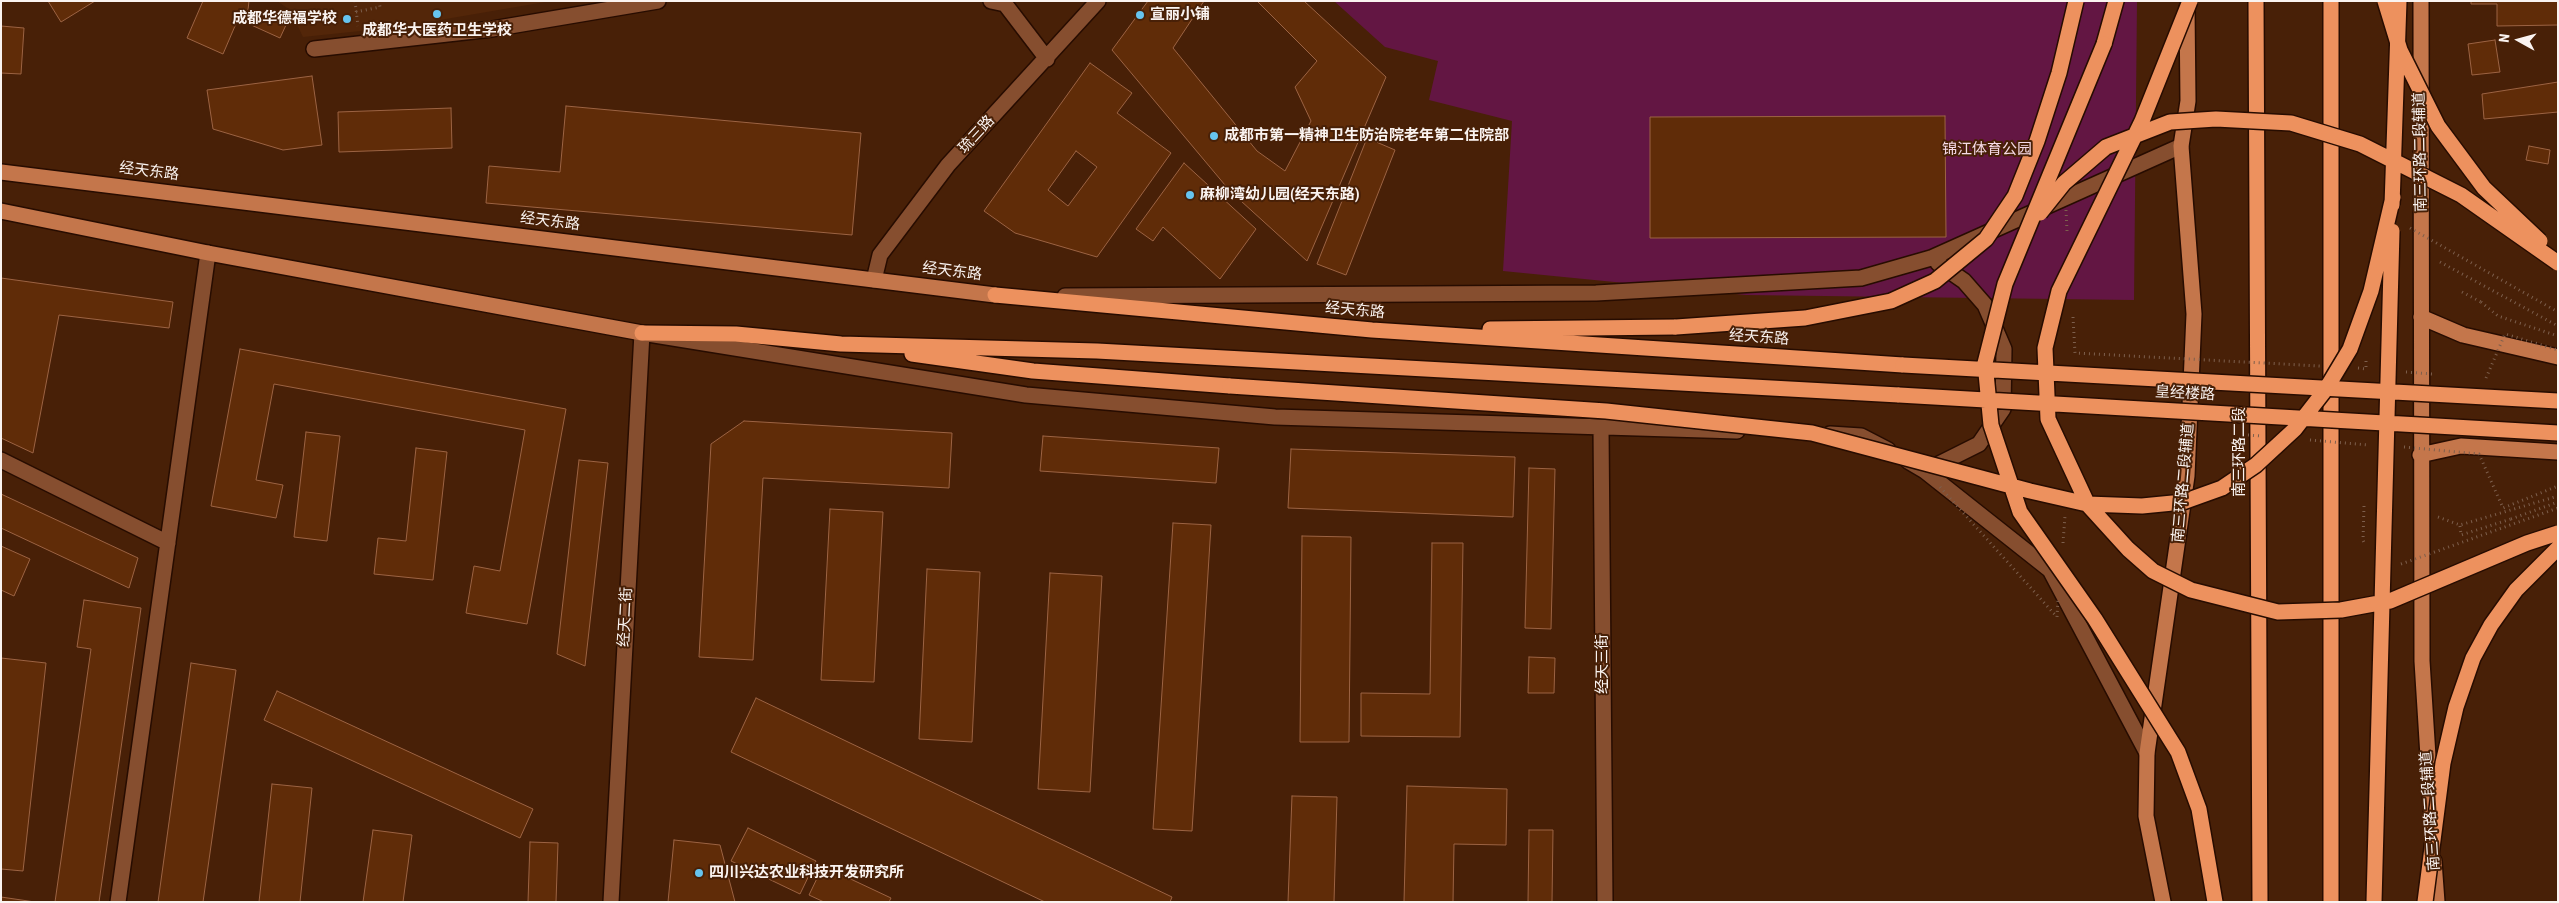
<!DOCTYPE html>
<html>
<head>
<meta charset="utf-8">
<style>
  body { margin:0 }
  #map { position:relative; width:2559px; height:903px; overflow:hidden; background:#482007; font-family:"Roboto Condensed",sans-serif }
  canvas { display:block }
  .frame { position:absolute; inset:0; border:2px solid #faf3f0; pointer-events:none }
  .north { position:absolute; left:2494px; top:15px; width:50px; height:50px; -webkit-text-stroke:4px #482007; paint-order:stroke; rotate:277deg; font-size:14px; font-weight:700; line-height:20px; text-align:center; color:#faf3f0 }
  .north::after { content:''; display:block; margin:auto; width:18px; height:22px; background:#faf3f0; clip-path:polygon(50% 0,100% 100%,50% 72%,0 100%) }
</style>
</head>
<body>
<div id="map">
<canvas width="2559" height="903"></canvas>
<div class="frame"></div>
<div class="north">N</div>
</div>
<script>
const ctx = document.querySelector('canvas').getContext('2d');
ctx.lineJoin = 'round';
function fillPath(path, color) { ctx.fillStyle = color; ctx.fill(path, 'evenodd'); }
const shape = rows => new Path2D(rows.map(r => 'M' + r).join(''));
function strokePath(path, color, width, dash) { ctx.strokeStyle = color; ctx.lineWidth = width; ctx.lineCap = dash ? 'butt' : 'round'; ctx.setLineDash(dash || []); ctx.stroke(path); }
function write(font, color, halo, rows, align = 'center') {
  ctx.font = font + ' "Roboto Condensed","Noto Sans SC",sans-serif'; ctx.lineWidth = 4; ctx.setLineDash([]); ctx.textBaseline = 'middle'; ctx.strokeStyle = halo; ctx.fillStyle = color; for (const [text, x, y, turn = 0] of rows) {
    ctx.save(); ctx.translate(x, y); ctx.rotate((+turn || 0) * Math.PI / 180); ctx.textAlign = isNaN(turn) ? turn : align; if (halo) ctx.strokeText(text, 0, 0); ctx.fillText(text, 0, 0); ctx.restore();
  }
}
fillPath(shape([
  [277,1,551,1,399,27,303,37,290,10]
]), '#532609');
fillPath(shape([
  [1334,1,2137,1,2134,300,1746,295,1503,271,1512,121,1429,100,1438,61,1385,47]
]), '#631643');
const building = shape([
  [48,1,95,1,61,22,48,1],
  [203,1,249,1,248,10,286,25,280,38,238,19,223,54,187,38,203,1],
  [1148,1,1204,1,1173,48,1257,151,1285,171,1311,121,1295,87,1317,61,1257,1,1304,1,1386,77,1307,261,1230,191,1112,50,1148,1],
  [2471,1,2558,1,2558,25,2497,26,2497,4,2471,4,2471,1],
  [1,26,24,28,21,74,1,73,1,26],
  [2495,40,2500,72,2472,75,2468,44,2495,40],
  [1090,63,1132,93,1117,113,1171,153,1097,257,1015,233,984,211,1090,63],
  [1076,151,1097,167,1068,206,1048,190,1076,151],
  [312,76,322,145,283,150,213,129,207,90,312,76],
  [2558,82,2558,112,2484,119,2482,94,2558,82],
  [566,106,861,133,852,235,486,203,489,166,560,172,566,106],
  [451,108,452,148,339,152,338,112,451,108],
  [1945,116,1946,237,1650,238,1650,117,1945,116],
  [1367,138,1395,150,1346,275,1317,264,1367,138],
  [2529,146,2550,150,2548,164,2526,160,2529,146],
  [1184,163,1256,229,1220,279,1163,227,1153,241,1136,229,1184,163],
  [1,278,173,302,169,328,59,315,33,453,1,438,1,278],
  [240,349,566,409,527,624,466,613,474,566,500,571,525,430,274,384,256,480,283,485,276,518,211,506,240,349],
  [744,421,952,433,949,488,763,478,753,660,699,657,711,444,744,421],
  [306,432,340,436,327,541,294,537,306,432],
  [1043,436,1219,448,1216,483,1040,471,1043,436],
  [416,448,447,452,433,580,374,574,378,538,406,541,416,448],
  [1291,449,1515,457,1513,517,1288,508,1291,449],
  [579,460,608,463,585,666,557,654,579,460],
  [1529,468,1555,469,1551,629,1525,628,1529,468],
  [1,494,138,558,129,588,1,528,1,494],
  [830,509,883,512,874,682,821,680,830,509],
  [1173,523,1211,525,1192,831,1153,829,1173,523],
  [1302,536,1351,537,1349,742,1300,742,1302,536],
  [1432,543,1463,543,1460,737,1361,736,1361,693,1430,694,1432,543],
  [1,546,30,559,14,596,1,590,1,546],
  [927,569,980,572,972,742,919,739,927,569],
  [1050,573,1102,576,1090,792,1038,789,1050,573],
  [84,600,141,608,99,902,55,902,91,649,77,647,84,600],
  [1529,657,1555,658,1554,693,1528,693,1529,657],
  [1,658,46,663,23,871,1,869,1,658],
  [191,663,236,670,203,902,158,902,191,663],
  [277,691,533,809,520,838,264,720,277,691],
  [756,698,1172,897,1170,902,1045,902,731,752,756,698],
  [272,784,312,788,300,902,259,902,272,784],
  [1407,786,1507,789,1506,845,1454,844,1453,902,1404,902,1407,786],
  [1292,796,1337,797,1334,902,1288,902,1292,796],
  [748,828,816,861,800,894,731,861,748,828],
  [373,830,412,835,403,902,363,902,373,830],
  [1529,830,1553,830,1552,902,1528,902,1529,830],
  [674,840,720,845,735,902,668,902,674,840],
  [530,842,558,843,556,902,528,902,530,842],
  [823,866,891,898,889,902,824,902,809,895,823,866],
  [1,897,35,902,1,902,1,897]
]);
fillPath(building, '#602c08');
strokePath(building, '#9c6343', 1);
const minor = shape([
  [991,1,1005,4,1047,59],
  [314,49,492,29,658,1],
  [874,280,880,255,948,165,1098,1],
  [1065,296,1596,293,1861,278,1931,258,2181,146],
  [1601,427,1605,902],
  [1830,434,1861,436,1888,450],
  [1,460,168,543],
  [1908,461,1925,471,2050,570,2147,753],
  [1927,470,1979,444,2003,409,2004,349,1985,305,1964,281,1938,263],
  [118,902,208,253],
  [611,902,642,333,1026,395,1275,417,1737,431]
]);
const major = shape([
  [2421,1,2422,661,2432,820],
  [1,172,995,295],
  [1,211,208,253,642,333],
  [2421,317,2463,335,2558,357],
  [2420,455,2461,446,2558,452],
  [2434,861,2437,902],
  [2163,902,2146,816,2147,753,2187,476,2194,314,2181,146,2188,101,2187,8]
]);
const highway = shape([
  [2256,1,2260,902],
  [2331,1,2331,902],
  [2104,44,2116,1],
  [995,295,1372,330,1903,365],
  [1490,329,1676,327],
  [642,333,736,334,841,344,1097,351,1899,395],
  [912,354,1033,371,1230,386]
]);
strokePath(minor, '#270c00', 18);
strokePath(major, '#270c00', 18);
strokePath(highway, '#270c00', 18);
strokePath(shape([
  [355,1,358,26],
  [356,12,380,7,379,1],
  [2440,262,2558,326],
  [2462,292,2481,302],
  [2438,517,2460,525,2558,496],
  [2460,526,2461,535,2511,519]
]), '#7d5f4d', 3, [1, 4]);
strokePath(minor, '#864e2f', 15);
strokePath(major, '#c4764b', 15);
strokePath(highway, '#ed915e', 15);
const highwayBridge = shape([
  [2190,1,2142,121,2059,291,2045,348,2048,419,2088,505,2128,549,2153,571,2191,590,2278,612,2341,610,2390,601,2527,543,2558,533],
  [2385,1,2400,50,2438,126,2484,188,2540,241],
  [2104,44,2005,284,1985,363,1991,425,2020,512,2095,619,2178,752,2199,809,2215,902],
  [2392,205,2399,1],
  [2040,213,2064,183,2106,147,2170,122,2216,119,2291,123,2360,144,2461,195,2558,263],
  [1676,327,1805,318,1891,301,1935,281,1986,239,2015,196,2037,141,2059,73,2076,1],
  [1903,365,2558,401],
  [1230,386,1606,411,1812,433,2030,491,2087,504,2142,506,2183,502,2222,488,2256,465,2295,429,2326,389,2350,349,2371,291,2393,197],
  [1899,395,2558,433],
  [2374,902,2392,231],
  [2425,902,2443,763,2456,707,2473,658,2491,625,2516,590,2558,548]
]);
strokePath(highwayBridge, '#270c00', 18, []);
strokePath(shape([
  [2066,210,2067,231],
  [2410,228,2558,312],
  [2481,302,2498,316,2558,336],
  [2073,317,2075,353,2320,366],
  [2358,368,2366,369,2366,357],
  [2406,372,2432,374],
  [2486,378,2505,334,2558,350],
  [2248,435,2261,436],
  [2310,440,2368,445],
  [2404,447,2479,454,2503,508,2558,486],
  [1940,487,2057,617,2058,599],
  [2364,506,2363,540,2365,545],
  [2511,519,2558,502],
  [2063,543,2065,516],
  [2401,564,2558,508]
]), '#7d5f4d', 3, [1, 4]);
strokePath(highwayBridge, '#ed915e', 15);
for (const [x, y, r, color] of [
  [437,14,5,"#66c4ef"],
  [1140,15,5,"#66c4ef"],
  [347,19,5,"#66c4ef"],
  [1214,136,5,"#66c4ef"],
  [1190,195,5,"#66c4ef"],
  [699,873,5,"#66c4ef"]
]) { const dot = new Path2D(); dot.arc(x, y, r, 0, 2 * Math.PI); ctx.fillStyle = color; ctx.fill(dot); strokePath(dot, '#482007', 2); }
write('bold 15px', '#faf3f0', '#482007', [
  ["宣丽小铺",1150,15],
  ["成都华德福学校",337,19,"right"],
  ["成都华大医药卫生学校",437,31,"center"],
  ["成都市第一精神卫生防治院老年第二住院部",1224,136],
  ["麻柳湾幼儿园(经天东路)",1200,195],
  ["四川兴达农业科技开发研究所",709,873]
], 'left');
write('15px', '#faf3f0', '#482007', [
  ["琉三路",977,135,-47],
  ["南三环路二段辅道",2421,152,-91],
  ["经天东路",149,172,7],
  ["经天东路",550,222,7],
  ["经天东路",952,272,7],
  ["经天东路",1355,311,5],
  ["经天东路",1759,338,4],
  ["皇经楼路",2185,394,3],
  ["南三环路二段",2240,452,-90],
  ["南三环路二段辅道",2184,483,-85],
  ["经天二街",626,617,-87],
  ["经天三街",1603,664,-90],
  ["南三环路二段辅道",2431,811,-94]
]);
write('15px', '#f6dae7', '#482007', [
  ["锦江体育公园",1987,150]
]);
</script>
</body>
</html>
